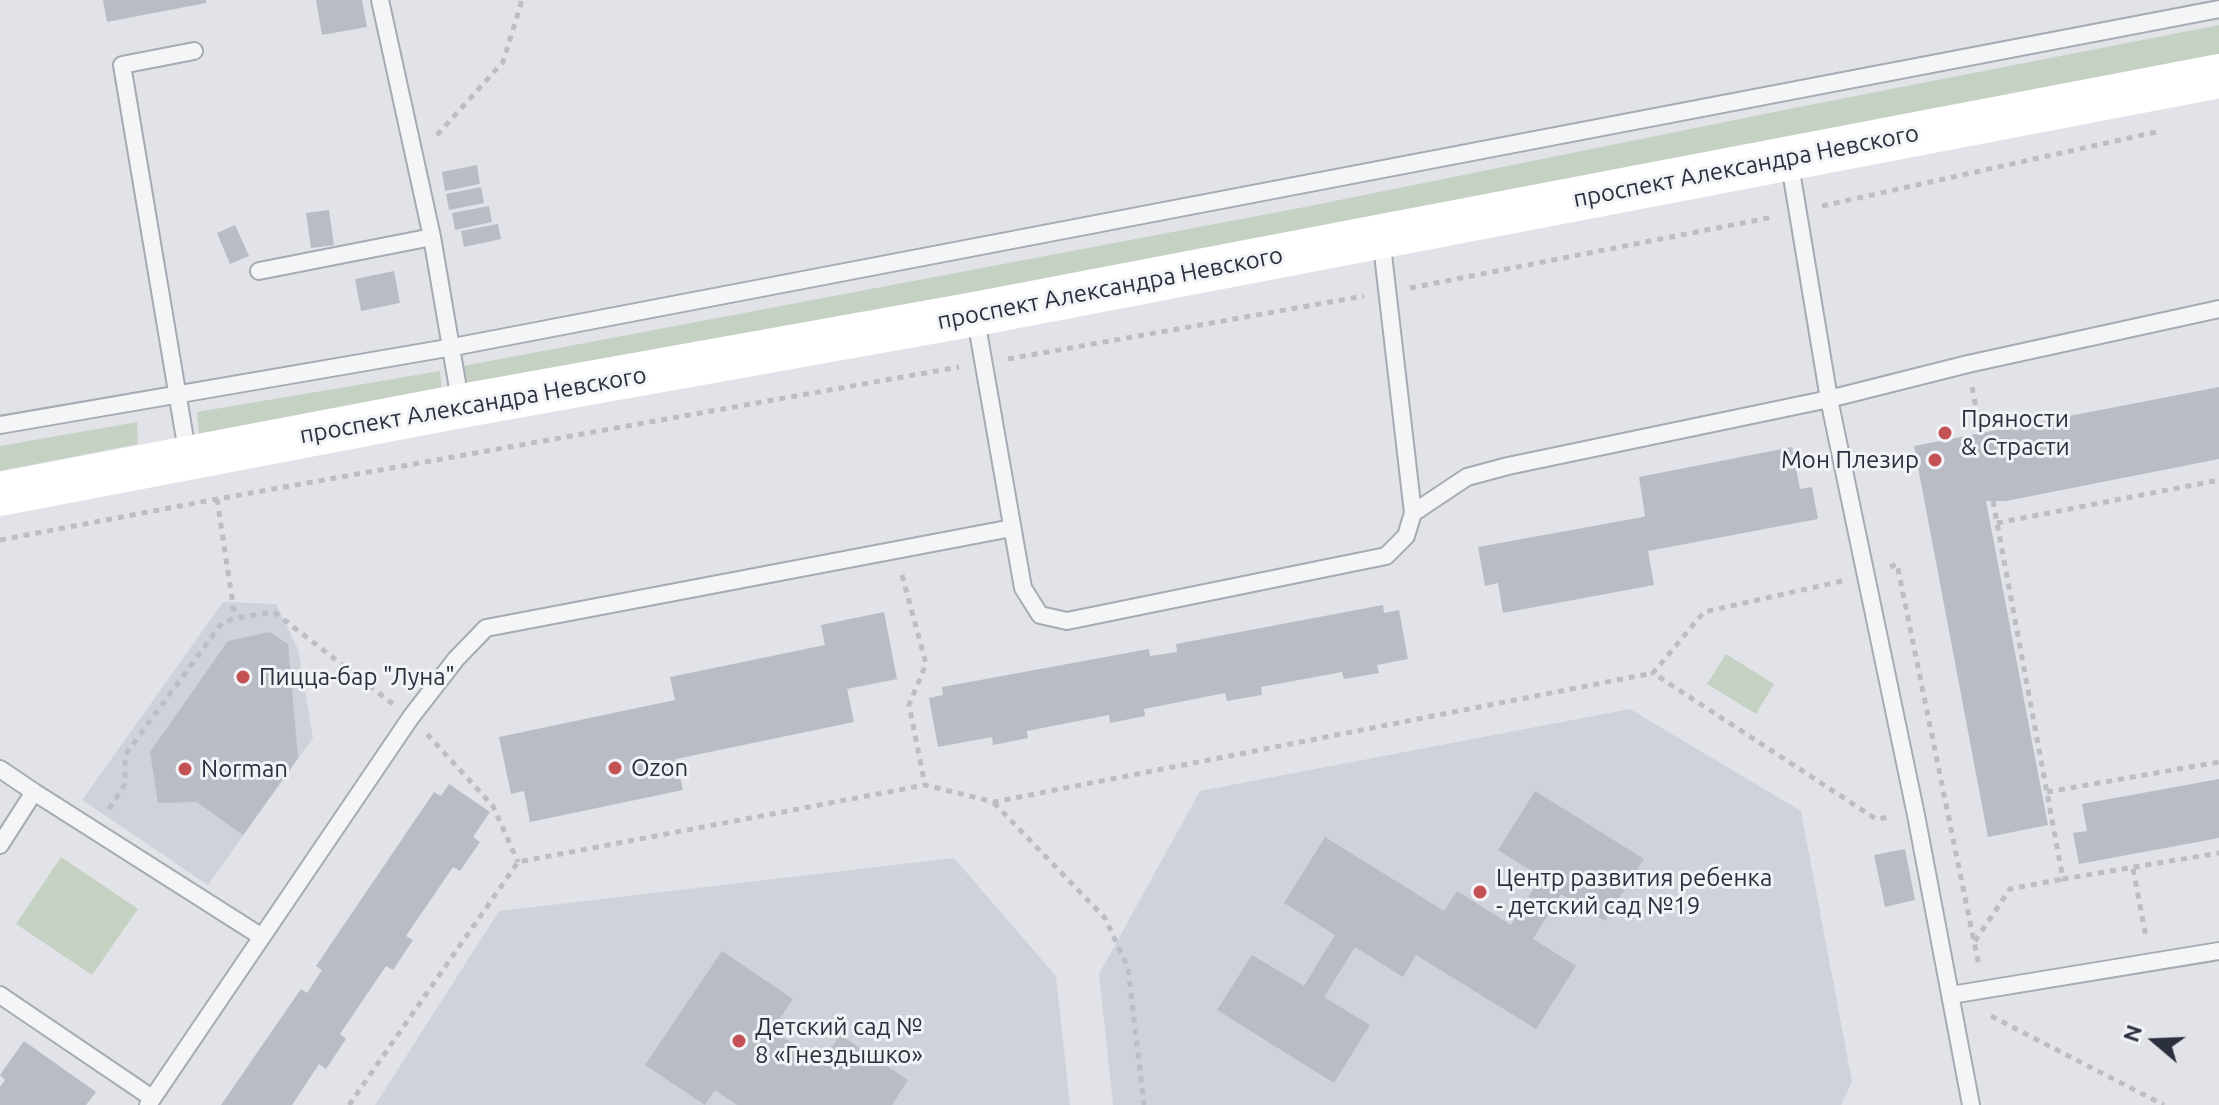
<!DOCTYPE html>
<html>
<head>
<meta charset="utf-8">
<style>
  body { margin:0 }
  #map { position:relative; width:2219px; height:1105px; overflow:hidden; background:#e1e3e9; font-family:Ubuntu,sans-serif }
  canvas { display:block }
  .north { position:absolute; left:2115px; top:1001px; width:80px; height:80px; -webkit-text-stroke:6px #f1f3f6; paint-order:stroke; rotate:289deg; font-size:22px; font-weight:700; line-height:32px; text-align:center; color:#2b303f }
  .north::after { content:''; display:block; margin:auto; width:28px; height:36px; background:#2b303f; clip-path:polygon(50% 0,100% 100%,50% 72%,0 100%) }
</style>
</head>
<body>
<div id="map">
<canvas width="2219" height="1105"></canvas>
<div class="north">N</div>
</div>
<script>
const ctx = document.querySelector('canvas').getContext('2d');
ctx.lineJoin = 'round';
function fillPath(path, color) { ctx.fillStyle = color; ctx.fill(path, 'evenodd'); }
const shape = rows => new Path2D(rows.map(r => 'M' + r).join(''));
function strokePath(path, color, width, dash) { ctx.strokeStyle = color; ctx.lineWidth = width; ctx.lineCap = dash ? 'butt' : 'round'; ctx.setLineDash(dash || []); ctx.stroke(path); }
function write(font, color, halo, rows, align = 'center') {
  ctx.font = font + ' Ubuntu,sans-serif'; ctx.lineWidth = 6; ctx.setLineDash([]); ctx.textBaseline = 'middle'; ctx.strokeStyle = halo; ctx.fillStyle = color; for (const [text, x, y, turn = 0] of rows) {
    ctx.save(); ctx.translate(x, y); ctx.rotate((+turn || 0) * Math.PI / 180); ctx.textAlign = isNaN(turn) ? turn : align; if (halo) ctx.strokeText(text, 0, 0); ctx.fillText(text, 0, 0); ctx.restore();
  }
}
fillPath(shape([
  [223,602,276,604,298,649,313,738,208,885,82,800],
  [1630,709,1801,811,1852,1082,1841,1105,1113,1105,1099,974,1200,791],
  [954,858,1056,976,1070,1105,375,1105,499,911]
]), '#d0d2db');
fillPath(shape([
  [2219,25,2219,55,465,391,458,367,1310,206,1789,109],
  [440,371,442,391,199,436,197,412],
  [137,422,138,444,0,471,0,446],
  [1726,654,1774,684,1756,714,1707,684],
  [61,857,138,909,92,975,16,924]
]), '#c5d2c3');
fillPath(shape([
  [103,0,206,0,206,3,107,22],
  [316,0,362,0,367,27,322,35],
  [477,165,480,184,445,191,442,172],
  [481,187,484,203,449,210,446,194],
  [489,206,492,222,455,230,452,213],
  [329,210,334,245,311,248,306,213],
  [498,224,501,239,464,247,461,231],
  [235,225,249,256,230,264,217,233],
  [394,271,400,303,361,311,355,279],
  [2219,387,2219,459,2006,501,1986,501,2048,825,1988,837,1914,446],
  [1792,447,1800,489,1812,487,1818,519,1648,551,1654,585,1503,613,1498,583,1485,586,1478,547,1643,517,1645,516,1639,477],
  [1383,605,1384,613,1399,610,1408,659,1377,665,1379,673,1344,679,1342,672,1261,687,1262,695,1227,701,1225,693,1144,709,1145,716,1110,723,1109,715,1027,731,1028,738,993,745,992,737,938,747,929,698,943,695,942,687,1149,649,1150,656,1177,652,1176,644],
  [884,612,897,679,847,689,854,722,676,759,683,790,530,822,524,791,511,794,499,737,675,700,670,677,825,645,821,625],
  [270,632,288,644,298,758,243,835,197,802,158,803,150,752,228,641],
  [2219,779,2219,838,2079,864,2073,833,2087,831,2082,804],
  [449,784,490,812,473,837,480,842,460,871,453,867,406,936,413,940,393,970,386,966,340,1034,346,1039,326,1069,319,1064,292,1105,221,1105,301,989,307,993,322,970,316,966,434,792,441,796],
  [1535,791,1644,859,1605,921,1561,894,1533,939,1576,966,1536,1029,1416,955,1403,977,1355,947,1324,997,1370,1025,1334,1083,1217,1010,1252,955,1304,986,1335,935,1284,903,1325,837,1444,911,1457,891,1511,925,1541,877,1498,850],
  [1905,849,1915,900,1885,907,1874,855],
  [722,951,793,999,772,1030,821,1063,840,1035,908,1080,892,1105,737,1105,715,1090,705,1105,645,1065],
  [24,1041,96,1092,86,1105,0,1105,0,1087,5,1080,0,1075]
]), '#b9bcc5');
const service = shape([
  [380,0,432,237,461,406],
  [1789,159,1829,399,1916,815,1971,1105],
  [1381,237,1413,513],
  [259,271,432,237],
  [975,314,1023,588,1040,615,1067,621,1386,556,1406,536,1413,513,1467,477,1508,466,1829,399,1968,364,2219,309],
  [0,425,453,347,2219,9],
  [188,457,122,65,194,51],
  [0,769,34,792,0,845],
  [34,792,262,937],
  [0,995,152,1098],
  [1951,995,2219,951],
  [148,1105,411,717,456,659,486,628,1012,528]
]);
strokePath(service, '#a7aab3', 20);
strokePath(shape([
  [437,135,503,62,522,0],
  [1822,206,2156,132],
  [1410,288,1773,217],
  [1008,359,1364,296],
  [1972,387,1981,433],
  [217,499,235,618],
  [1993,501,2063,879,2219,853],
  [1997,523,2219,480],
  [0,540,217,499,959,367],
  [1890,567,1897,564,1979,966],
  [902,575,926,664,909,705,925,785],
  [1842,581,1704,612,1653,673,1876,819,1891,817],
  [427,734,493,806,518,862],
  [2047,792,2219,762],
  [994,803,1105,918,1128,968,1144,1105],
  [109,809,125,784,125,755,222,623,235,618,274,612,393,704],
  [2133,869,2146,937],
  [1975,941,2010,889,2063,879],
  [1991,1016,2164,1105],
  [349,1105,518,862,925,785,994,802,1653,673]
]), '#bcbec3', 5, [6, 6]);
strokePath(service, '#f4f5f7', 16);
strokePath(shape([
  [0,494,461,406,975,314,2219,76]
]), '#fff', 44);
for (const [x, y, r, color] of [
  [1945,433,8,"#c45154"],
  [1935,460,8,"#c45154"],
  [243,677,8,"#c45154"],
  [615,768,8,"#c45154"],
  [185,769,8,"#c45154"],
  [1480,892,8,"#c45154"],
  [739,1041,8,"#c45154"]
]) { const dot = new Path2D(); dot.arc(x, y, r, 0, 2 * Math.PI); ctx.fillStyle = color; ctx.fill(dot); strokePath(dot, '#f1f3f6', 3); }
write('24px', '#2b303f', '#f1f3f6', [
  ["проспект Александра Невского",1746,166,-11],
  ["проспект Александра Невского",1110,288,-11],
  ["проспект Александра Невского",473,405,-10]
]);
write('24px', '#2b303f', '#f1f3f6', [
  ["Пряности",1961,419],
  ["& Страсти",1961,447],
  ["Мон Плезир",1919,460,"right"],
  ["Пицца-бар \"Луна\"",259,677],
  ["Ozon",631,768],
  ["Norman",201,769],
  ["Центр развития ребенка",1496,878],
  ["- детский сад №19",1496,906],
  ["Детский сад №",755,1027],
  ["8 «Гнездышко»",755,1055]
], 'left');
</script>
</body>
</html>
